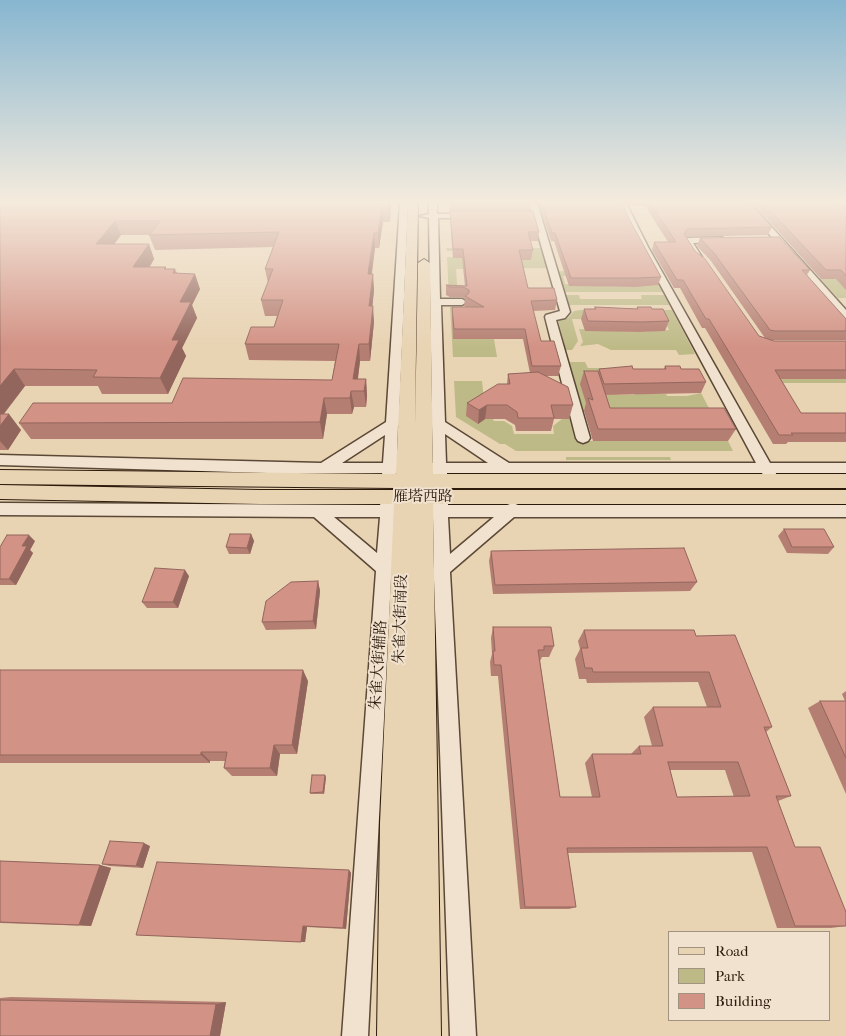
<!DOCTYPE html>
<html>
<head>
<meta charset="utf-8">
<style>
  body { margin:0 }
  #map { position:relative; width:846px; height:1036px; overflow:hidden; background:#e8d3b3; font-family:"IM FELL French Canon",serif }
  canvas { display:block }
  .legend { position:absolute; left:668px; top:931px; width:162px; height:90px; box-sizing:border-box; background:#f0e2ce; border:1px solid #a29280; margin:0; padding:6px 9px; list-style:none; font-size:15px; color:#2c1a0c }
  .legend li { display:flex; align-items:center; gap:10px; height:25px }
  .legend b { width:25px; border:1px solid #a29280 }
</style>
</head>
<body>
<div id="map">
<canvas width="846" height="1036"></canvas>
<ul class="legend">
<li><b style="height:6px;background:#e8d3b3"></b>Road</li>
<li><b style="height:14px;background:#beba87"></b>Park</li>
<li><b style="height:14px;background:#d29285"></b>Building</li>
</ul>
</div>
<script>
const ctx = document.querySelector('canvas').getContext('2d');
ctx.lineJoin = 'round';
function fillPath(path, color) { ctx.fillStyle = color; ctx.fill(path, 'evenodd'); }
const shape = rows => new Path2D(rows.map(r => 'M' + r).join(''));
function strokePath(path, color, width, dash) { ctx.strokeStyle = color; ctx.lineWidth = width; ctx.lineCap = dash ? 'butt' : 'round'; ctx.setLineDash(dash || []); ctx.stroke(path); }
function write(font, color, halo, rows, align = 'center') {
  ctx.font = font + ' "IM FELL French Canon","Noto Serif SC",serif'; ctx.lineWidth = 4; ctx.setLineDash([]); ctx.textBaseline = 'middle'; ctx.strokeStyle = halo; ctx.fillStyle = color; for (const [text, x, y, turn = 0] of rows) {
    ctx.save(); ctx.translate(x, y); ctx.rotate((+turn || 0) * Math.PI / 180); ctx.textAlign = isNaN(turn) ? turn : align; if (halo) ctx.strokeText(text, 0, 0); ctx.fillText(text, 0, 0); ctx.restore();
  }
}
fillPath(shape([
  [446,248,542,248,548,268,456,269,458,297,449,297,447,257,463,258,477,251,447,251],
  [563,271,576,271,578,276,563,276,565,284,619,287,635,287,653,274,663,292,562,292,556,272],
  [846,277,846,298,838,298,820,279],
  [563,295,579,295,580,299,642,299,641,295,664,295,670,305,566,305],
  [450,307,459,307,460,317,494,339,497,357,453,357],
  [581,310,590,310,593,319,572,319,578,341,572,350,566,350,558,320,568,318,574,311],
  [644,310,672,310,695,354,679,355,676,350,611,350,598,344,580,346,583,342,579,329,639,332,669,330,664,319],
  [568,362,585,362,588,368,610,368,614,379,605,392,606,395,614,395,616,392,617,395,635,395,634,392,638,394,666,394,667,396,687,396,701,393,711,412,580,412],
  [759,378,846,379,846,383,755,383],
  [454,381,482,381,484,400,494,421,504,421,512,426,514,434,554,434,553,426,562,419,572,419,578,441,728,441,733,451,516,451,505,444,500,444,456,417],
  [566,457,670,457,671,460,566,460]
]), '#beba87');
const minor = shape([
  [400,203,408,203,399,417,403,421,398,426,397,463,433,463,432,425,427,420,432,416,429,218,420,216,429,214,429,203,437,203,437,214,470,214,474,216,470,218,438,218,440,299,462,299,467,302,462,305,441,305,445,422,509,463,756,463,640,247,618,203,626,203,648,247,770,463,846,463,846,473,776,473,775,479,770,480,765,479,762,473,447,473,448,505,507,505,513,503,518,505,846,505,846,517,514,517,450,572,476,1036,450,1036,434,580,431,579,429,574,434,567,433,517,395,517,392,566,397,573,395,578,391,579,368,1036,342,1036,376,571,314,517,0,515,0,503,380,505,383,498,388,496,393,498,395,505,433,505,433,473,396,473,394,480,389,481,384,480,382,473,267,473,0,465,0,455,321,463,386,422,400,203],
  [445,434,488,463,446,463,445,434],
  [385,435,383,463,342,463,385,435],
  [334,517,380,517,377,553,334,517],
  [448,517,494,517,450,554,448,517],
  [529,203,537,203,570,312,565,318,556,320,590,438,588,441,583,443,578,441,576,438,545,317,546,315,560,311,529,203],
  [742,203,750,203,846,310,846,319,842,318,742,203],
  [837,203,846,203,846,209,843,209,837,203],
  [720,237,723,238,723,242,693,243,702,257,697,260,694,259,683,241,687,238,720,237]
]);
const major = shape([
  [408,203,418,203,415,426,418,263,424,259,430,263,433,474,846,474,846,488,433,488,433,490,846,490,846,504,433,504,441,1036,377,1036,380,823,394,504,260,504,0,499,0,485,260,490,395,490,395,488,0,484,0,470,396,474,408,203]
]);
strokePath(minor, '#5b4836', 3);
strokePath(major, '#2c1a0c', 2);
fillPath(minor, '#f0e2ce');
fillPath(major, '#e8d3b3');
fillPath(shape([
  [0,203,391,203,390,222,383,222,379,248,375,248,372,274,374,290,372,306,374,322,370,361,360,361,358,379,366,379,367,396,366,407,354,407,352,414,327,414,323,439,31,439,19,423,172,403,332,380,335,361,249,360,245,344,274,327,277,316,265,316,261,300,268,283,265,269,273,247,155,250,149,235,121,235,114,244,149,244,154,259,150,267,166,267,166,269,175,269,177,273,200,289,192,305,197,318,182,348,186,356,168,394,102,394,98,386,25,386,4,414,21,430,8,450,0,450],
  [449,203,531,204,530,211,539,232,538,241,530,241,533,250,531,260,522,260,528,288,557,300,555,310,533,311,541,341,561,366,558,376,546,376,573,405,569,419,554,419,551,431,516,431,515,425,505,419,485,419,478,424,466,416,467,403,507,384,508,374,530,373,523,339,453,339,452,317,452,307,466,307,464,306,465,299,462,297,450,297,446,295,446,285,465,286,462,258,453,258],
  [538,203,622,203,628,217,661,277,658,285,635,287,569,286,554,241,551,241],
  [627,203,750,203,772,227,768,235,686,237,695,251,759,336,765,338,711,261,697,246,700,238,810,270,807,275,846,319,846,340,771,340,774,341,846,341,846,379,780,379,801,413,846,413,846,442,788,442,786,444,773,444,705,328,702,328,680,288,674,288,652,250,654,242,668,242,645,206,630,206],
  [753,203,840,203,846,208,846,290,836,279,821,279],
  [595,307,637,309,637,307,652,309,669,321,665,331,639,332,585,331,581,319,584,309,594,309],
  [665,366,706,382,701,393,605,395,610,408,736,429,728,441,593,441,584,411,586,403,580,384,584,371,598,372,599,369,664,369],
  [784,529,834,547,828,554,787,553,778,536],
  [251,534,254,541,250,554,229,554,226,547],
  [35,541,30,550,33,553,16,585,0,585,0,547],
  [491,551,697,582,690,591,493,594,489,561],
  [189,576,178,608,147,608,142,602],
  [318,581,320,591,316,629,266,630,262,622],
  [493,627,554,646,549,657,542,657,540,661,560,797,592,797,585,763,592,754,631,754,639,746,652,746,644,717,653,707,707,707,698,682,587,683,586,679,579,679,575,659,580,649,578,641,584,630,696,636,772,727,766,732,791,796,778,801,795,847,846,912,846,926,831,928,777,928,752,852,568,853,576,907,569,909,520,909,498,676,491,676,490,662,492,654,491,638],
  [670,770,725,770,734,797,677,797],
  [0,670,308,681,297,754,280,754,277,776,232,776,224,768,225,761,210,761,210,763,0,763],
  [846,691,846,794,808,708,820,701,845,701,842,694],
  [326,777,324,794,311,794,310,793],
  [150,846,143,868,109,866,102,864],
  [0,861,100,865,111,868,91,926,0,923],
  [349,870,351,873,346,929,307,927,305,942,136,935],
  [11,997,226,1002,220,1036,0,1036,0,998]
]), '#b57e72');
fillPath(shape([
  [390,203,391,203,390,222,389,207],
  [382,207,383,222,379,248,378,233],
  [115,221,121,235,103,259,96,244],
  [374,233,375,248,369,290,368,274],
  [149,244,154,259,139,282,133,267],
  [195,274,200,289,192,305,197,318,182,348,186,356,168,394,160,378,172,340,180,302],
  [373,274,374,290,371,322,369,306],
  [373,306,374,322,370,361,369,344],
  [359,344,360,361,356,391,353,379],
  [14,369,25,386,1,417,9,414,21,430,8,450,0,441,0,386],
  [366,379,367,396,366,407,364,391],
  [351,391,354,407,352,414,350,398],
  [324,398,327,414,323,439,320,422],
  [487,405,485,419,478,424,479,410],
  [251,534,254,541,250,554,247,548],
  [29,535,35,541,30,550,33,553,16,585,9,579,22,546],
  [185,570,189,576,178,608,173,602],
  [318,581,320,591,316,629,313,621],
  [303,670,308,681,297,754,292,745],
  [274,745,280,754,277,776,270,768],
  [201,752,210,761,210,763,201,755],
  [325,775,326,777,324,794,323,792],
  [144,843,150,846,143,868,136,866],
  [100,865,111,868,91,926,79,925],
  [349,870,351,873,346,929,343,928],
  [303,926,307,927,305,942,301,942],
  [226,1002,220,1036,210,1036,216,1004]
]), '#93665d');
const building = shape([
  [0,203,390,203,389,207,382,207,378,233,374,233,368,274,373,274,369,306,373,306,369,344,359,344,353,379,366,379,364,391,351,391,350,398,324,398,320,422,19,423,33,403,172,403,183,378,332,380,339,344,245,344,251,327,274,327,283,300,261,300,273,269,265,269,279,232,149,235,160,221,115,221,96,244,149,244,133,267,166,267,164,269,175,269,173,273,195,274,180,302,191,302,172,340,179,340,160,378,93,377,97,370,14,369,0,386,0,203],
  [450,203,530,203,531,204,450,204,450,203],
  [542,203,622,203,628,217,661,277,638,278,571,278,555,233,552,233,542,203],
  [650,203,750,203,772,227,687,229,684,234,695,251,705,259,759,336,774,341,846,341,846,370,775,370,801,413,846,413,846,433,791,433,793,435,779,435,709,319,706,319,683,280,677,280,654,242,676,242,650,203],
  [763,203,840,203,846,208,846,276,841,270,826,270,763,203],
  [450,211,533,211,539,232,528,232,533,250,519,250,528,288,554,288,557,300,531,301,541,341,554,341,561,366,532,366,525,329,454,329,452,307,484,307,465,296,469,293,469,290,463,287,450,287,446,285,467,286,463,249,453,249,450,211],
  [779,237,810,270,802,270,846,319,846,331,775,331,770,330,714,253,700,238,779,237],
  [595,307,638,309,637,307,651,307,652,309,663,309,669,321,642,322,588,321,584,309,596,309,595,307],
  [632,366,633,369,666,369,665,366,680,366,681,369,699,369,706,382,604,384,599,369,632,366],
  [584,371,598,371,610,408,724,408,736,429,598,429,588,398,593,400,584,371],
  [538,372,568,387,573,405,551,405,554,418,518,418,517,412,507,405,487,405,479,410,467,403,498,384,510,384,508,374,538,372],
  [0,414,9,414,0,426,0,414],
  [784,529,824,529,834,547,792,547,784,529],
  [230,534,251,534,247,548,226,547,230,534],
  [7,535,29,535,22,546,27,546,9,579,0,579,0,547,7,535],
  [684,548,697,582,495,585,491,551,684,548],
  [155,568,185,570,173,602,142,602,155,568],
  [318,581,313,621,262,622,266,601,291,582,318,581],
  [493,627,551,627,554,646,544,646,544,650,538,650,560,797,600,797,592,754,641,754,639,746,663,746,653,707,721,707,709,672,593,672,592,668,585,668,581,648,588,648,584,630,694,630,696,636,735,635,772,727,764,727,791,796,776,796,795,847,820,847,846,912,846,926,795,926,767,847,567,848,576,907,525,907,501,665,494,665,493,651,495,651,493,627],
  [668,762,738,762,750,796,677,797,668,762],
  [0,670,303,670,292,745,274,745,270,768,224,768,227,752,201,752,201,755,0,755,0,670],
  [820,701,846,701,846,758,820,701],
  [312,775,325,775,323,792,310,793,312,775],
  [110,841,144,843,136,866,102,864,110,841],
  [0,861,100,865,79,925,0,922,0,861],
  [157,862,349,870,343,928,303,926,301,942,136,935,157,862],
  [0,1000,216,1004,210,1036,0,1036,0,1000]
]);
fillPath(building, '#d29285');
strokePath(building, '#93665d', 1);
const sky = ctx.createLinearGradient(0, 0, 0, 348);
sky.addColorStop(0, '#87b6d0');
sky.addColorStop(0.58, '#f5ebdd');
sky.addColorStop(1, '#f5ebdd00');
ctx.fillStyle = sky;
ctx.fillRect(0, 0, 846, 348);
write('15px', '#2c1a0c', '#f0e2ce', [
  ["雁塔西路",423,497],
  ["朱雀大街南段",401,619,-88],
  ["朱雀大街辅路",379,665,-86]
]);
</script>
</body>
</html>
